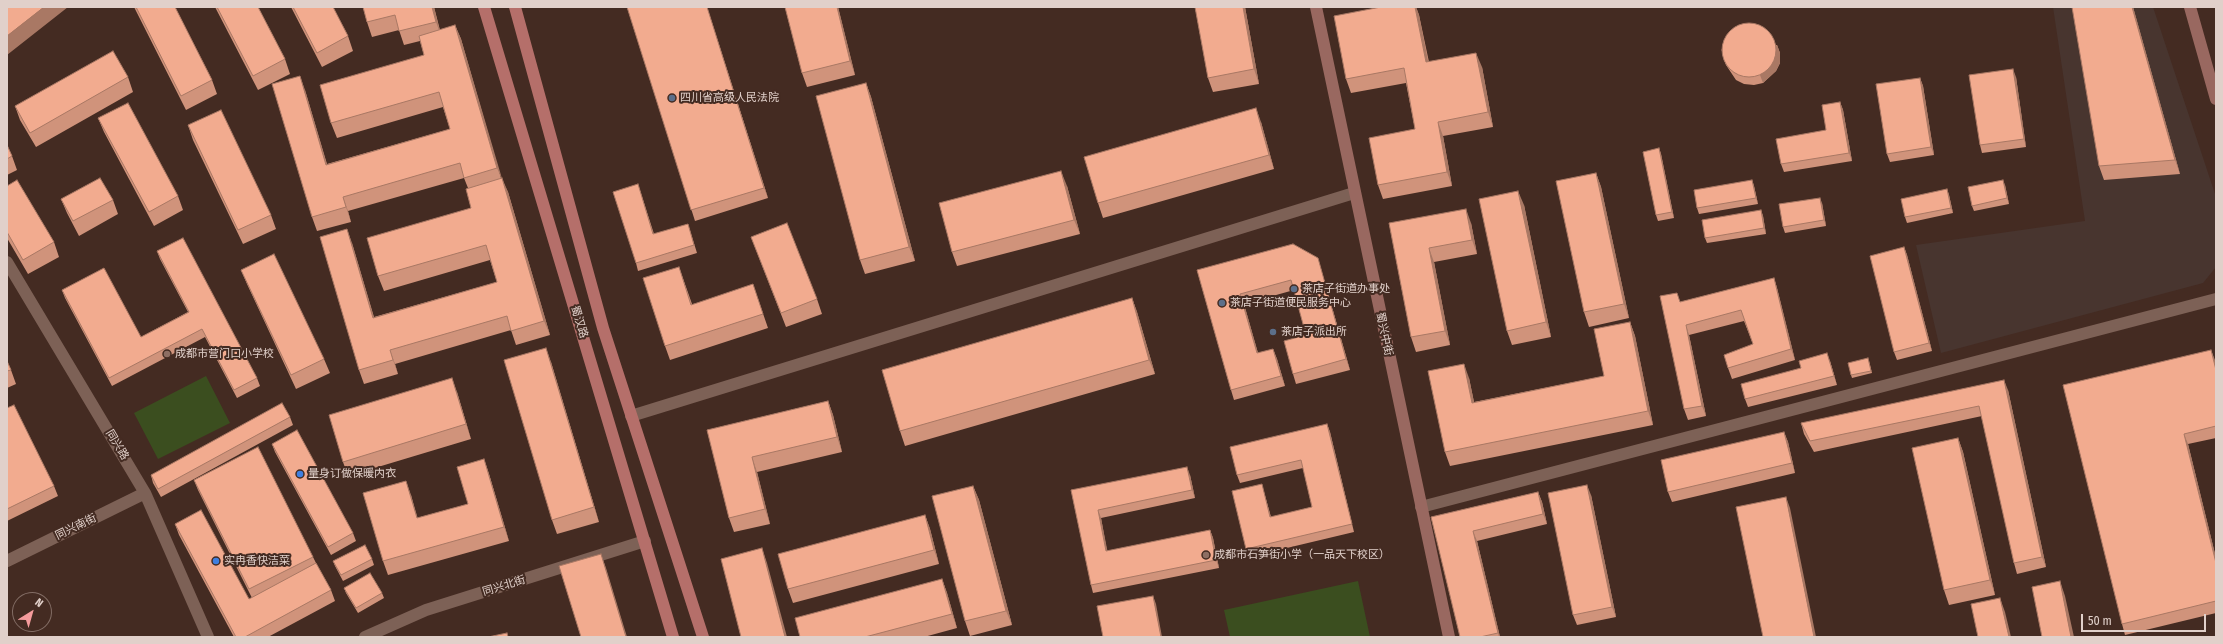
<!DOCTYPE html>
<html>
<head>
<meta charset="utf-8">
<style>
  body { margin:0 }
  #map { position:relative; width:2223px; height:644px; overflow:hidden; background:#442b22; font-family:"Fira Sans Condensed",sans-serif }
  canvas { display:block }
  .frame { position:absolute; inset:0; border:8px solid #e1d0ca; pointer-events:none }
  .north { position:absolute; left:12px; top:592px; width:40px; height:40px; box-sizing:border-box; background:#442b22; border:1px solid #836d65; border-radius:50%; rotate:37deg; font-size:11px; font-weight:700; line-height:16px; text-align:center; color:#e1d0ca }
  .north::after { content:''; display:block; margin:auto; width:14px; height:18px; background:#f59b9c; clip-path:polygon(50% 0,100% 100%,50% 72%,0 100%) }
  .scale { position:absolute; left:2081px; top:614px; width:125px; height:18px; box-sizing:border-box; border:2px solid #e1d0ca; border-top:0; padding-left:5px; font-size:12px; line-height:14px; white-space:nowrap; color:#e1d0ca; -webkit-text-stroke:3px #442b22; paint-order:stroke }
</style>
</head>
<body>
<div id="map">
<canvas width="2223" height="644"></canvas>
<div class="frame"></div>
<div class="north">N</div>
<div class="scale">50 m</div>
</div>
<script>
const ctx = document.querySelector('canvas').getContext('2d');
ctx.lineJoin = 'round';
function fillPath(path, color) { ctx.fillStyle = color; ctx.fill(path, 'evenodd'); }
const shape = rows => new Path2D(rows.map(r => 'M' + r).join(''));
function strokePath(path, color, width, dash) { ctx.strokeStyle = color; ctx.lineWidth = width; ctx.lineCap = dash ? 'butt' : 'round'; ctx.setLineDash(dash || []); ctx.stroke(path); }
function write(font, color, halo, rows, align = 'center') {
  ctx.font = font + ' "Fira Sans Condensed","Noto Sans SC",sans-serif'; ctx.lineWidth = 4; ctx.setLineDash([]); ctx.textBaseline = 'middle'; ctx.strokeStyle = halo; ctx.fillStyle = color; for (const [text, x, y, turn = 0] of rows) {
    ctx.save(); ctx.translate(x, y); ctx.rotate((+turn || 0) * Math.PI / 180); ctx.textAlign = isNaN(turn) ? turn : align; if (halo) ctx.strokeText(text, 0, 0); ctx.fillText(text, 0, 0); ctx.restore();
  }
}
fillPath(shape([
  [2053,7,2153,7,2216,197,2216,267,2203,283,1941,353,1916,245,2085,221]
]), '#48352f');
fillPath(shape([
  [206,376,230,423,158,459,134,413],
  [1358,581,1370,637,1230,637,1224,610]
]), '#3b4e1f');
strokePath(shape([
  [7,262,145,493,208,637],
  [631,416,1354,193],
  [1421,507,2216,299],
  [7,561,145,493],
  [365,637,426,610,645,541]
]), '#7d6156', 12);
strokePath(shape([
  [1316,7,1449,637],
  [2190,7,2216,99]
]), '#996860', 12);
strokePath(shape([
  [484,7,673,637],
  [515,7,603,328,703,637]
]), '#b56f6a', 12);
fillPath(shape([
  [134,7,175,7,212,80,217,94,186,110],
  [215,7,258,7,285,59,290,74,258,90],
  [291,7,333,7,348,36,353,51,322,67],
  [363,7,434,7,440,30,455,25,461,39,501,178,508,192,550,335,516,345,511,330,395,364,398,374,364,384,359,370,352,243,374,317,497,282,490,260,384,291,378,276,471,208,468,188,464,178,348,211,351,222,317,231,312,217,305,90,327,164,450,129,443,107,337,138,331,123,424,55,420,41,404,45,399,30,372,37,367,22],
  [627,7,707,7,768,198,695,221],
  [785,7,838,7,855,75,807,87,802,73],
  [1195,7,1245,7,1259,84,1213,92,1208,78],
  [1381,7,1416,7,1419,15,1429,62,1482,67,1493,127,1443,136,1452,186,1383,199,1378,185,1415,129,1406,83,1351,93,1346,79],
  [2133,7,2180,174,2104,180,2099,166],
  [1777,45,1780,53,1780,63,1776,71,1763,83,1754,85,1744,84,1736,80,1726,65,1723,57],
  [128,77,133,92,36,147,20,120,15,106],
  [2016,77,2026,147,1982,153,1980,145],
  [1920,78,1923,86,1934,155,1890,162,1887,154],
  [866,83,871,97,915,261,865,274,860,260],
  [1840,102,1843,110,1852,161,1784,172,1781,164,1826,130],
  [98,118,178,196,183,210,154,226,104,132],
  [1261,122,1274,169,1103,218,1098,203],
  [188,125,271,215,276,229,243,244,193,140],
  [7,145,12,156,17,170,7,175],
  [1659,148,1661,154,1674,218,1658,221,1656,215],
  [1596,173,1601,187,1629,318,1589,327,1584,312],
  [1752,180,1754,186,1758,204,1699,214,1697,208],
  [638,184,654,234,688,224,697,253,638,271,636,263],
  [2005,185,2009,204,1974,211,1972,206],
  [7,186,54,242,59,257,28,274,7,238],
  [1067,186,1080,234,957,266,952,252],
  [1947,189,1949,195,1953,213,1907,223,1905,217],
  [61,199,113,200,118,214,79,236,67,213],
  [1822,203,1826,226,1785,233,1783,227],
  [1524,205,1551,337,1512,345,1507,331],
  [1761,210,1763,216,1766,234,1707,243,1705,238],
  [1389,223,1471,223,1477,254,1434,262,1450,345,1416,352,1411,337],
  [751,237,817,299,822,314,786,327],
  [1904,247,1907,255,1932,351,1897,360,1894,352],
  [157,251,257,378,260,386,237,398,205,337,112,386,65,298,62,290,141,337,188,312,160,259],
  [679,267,692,304,758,299,768,328,670,360,665,346],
  [1321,269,1350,370,1296,384,1293,374,1306,335,1294,290,1244,304,1258,353,1273,349,1277,359,1285,386,1234,400,1231,390,1197,270],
  [241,270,324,359,330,373,296,389,247,284],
  [1774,278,1777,288,1795,360,1732,379,1728,368,1753,344,1744,321,1689,335,1706,416,1688,420,1684,409,1680,302],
  [1132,298,1137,312,1155,374,905,446,900,431],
  [1630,322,1635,336,1653,425,1450,466,1445,452,1469,378,1474,402,1604,376],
  [2211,350,2216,365,2216,438,2188,444,2216,558,2216,613,2125,635,2122,624],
  [7,361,11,370,16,384,7,388],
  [1830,361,1837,385,1748,407,1745,399],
  [1869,361,1872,373,1852,378,1851,375],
  [551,362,599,522,557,534,552,520],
  [2008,390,2046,567,2017,574,2014,563,1982,416,1814,452,1804,434,1801,423],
  [457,392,471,439,348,476,343,462],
  [828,401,833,415,842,452,757,472,770,524,734,532,729,518,707,430],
  [7,408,54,486,58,496,7,521],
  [290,417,293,425,161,497,153,483,151,475],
  [1327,424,1330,432,1354,532,1249,557,1246,549,1264,492,1271,517,1312,507,1303,468,1240,483,1237,475],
  [1784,432,1788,442,1795,473,1672,502,1668,492],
  [1958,438,1963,452,1995,595,1949,605,1944,590],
  [272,444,353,533,356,541,331,555,275,452],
  [484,459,489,474,509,541,388,575,383,561,411,495,417,518,468,504],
  [1190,475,1195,498,1101,518,1107,551,1210,530,1213,538,1219,568,1093,593,1091,585,1071,490],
  [194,480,313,557,316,563,331,590,335,601,268,637,234,637,179,535,175,524,249,599,252,598,198,490],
  [973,486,979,500,1012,625,970,636,965,621],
  [1538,492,1542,502,1547,524,1477,541,1500,637,1460,637,1431,517],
  [1591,495,1616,617,1577,625,1573,615],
  [925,515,930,529,939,564,793,603,788,589],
  [372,559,374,565,343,581,335,566,333,561],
  [942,579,947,593,957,628,924,637,800,637],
  [344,588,382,593,384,598,358,613,346,593]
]), '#d0937b');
fillPath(shape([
  [44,7,68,7,7,55,7,36],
  [432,7,434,7,441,36,436,22],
  [707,7,768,198,764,188],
  [837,7,838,7,855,75,850,61],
  [1243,7,1245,7,1259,84,1254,69],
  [1415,7,1416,7,1419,15,1431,76,1426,62],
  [2132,7,2133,7,2180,174,2175,160],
  [455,25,461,39,503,182,497,168],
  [1777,45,1780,53,1780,63,1776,71,1763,83,1760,75],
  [1476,53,1482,67,1493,127,1488,112],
  [2013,69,2016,77,2026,147,2024,139],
  [300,76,305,90,331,179,326,165],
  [1920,78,1923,86,1934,155,1931,147],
  [866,83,871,97,915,261,909,247],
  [1840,102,1843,110,1852,161,1849,153],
  [1256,108,1261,122,1274,169,1269,155],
  [1438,122,1443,136,1452,186,1447,172],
  [1659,148,1661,154,1674,218,1672,212],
  [1061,171,1067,186,1080,234,1074,220],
  [1596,173,1601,187,1629,318,1624,304],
  [502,178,508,192,550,335,544,321],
  [1752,180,1754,186,1758,204,1756,198],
  [2003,180,2005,185,2009,204,2007,198],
  [1947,189,1949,195,1953,213,1951,208],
  [1518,191,1524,205,1551,337,1546,322],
  [343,197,348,211,351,222,346,207],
  [1820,198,1822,203,1826,226,1824,220],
  [1466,209,1471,223,1477,254,1472,240],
  [1761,210,1763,216,1766,234,1764,228],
  [347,229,352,243,378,332,373,318],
  [1904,247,1907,255,1932,351,1929,343],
  [1429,248,1434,262,1450,345,1445,331],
  [1318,258,1321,269,1350,370,1346,359],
  [1774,278,1777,288,1795,360,1791,349],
  [1240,294,1244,304,1261,364,1257,353],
  [1132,298,1137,312,1155,374,1149,360],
  [1630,322,1635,336,1653,425,1648,411],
  [1686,325,1689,335,1706,416,1702,406],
  [546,348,551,362,599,522,594,507],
  [1273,349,1277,359,1285,386,1281,376],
  [390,350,395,364,398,374,393,360],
  [2211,350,2215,360,2216,365,2216,370],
  [1827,353,1830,361,1837,385,1834,376],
  [1464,364,1469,378,1477,417,1472,403],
  [452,378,457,392,471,439,466,424],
  [2004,380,2008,390,2046,567,2042,557],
  [828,401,833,415,842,452,837,437],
  [1327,424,1330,432,1354,532],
  [1784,432,1788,442,1795,473,1792,463],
  [2184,434,2188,444,2216,558,2216,563],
  [1958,438,1963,452,1995,595,1990,580],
  [752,457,757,472,770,524,765,509],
  [484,459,489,474,509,541,504,527],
  [1187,467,1190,475,1195,498,1192,490],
  [406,481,411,495,422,533,417,518],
  [1262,484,1264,492,1273,525,1270,517],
  [1587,485,1591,495,1616,617,1612,607],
  [973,486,979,500,1012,625,1006,611],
  [1538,492,1542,502,1547,524,1543,514],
  [1786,497,1790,508,1816,637,1814,637],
  [1098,510,1101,518,1109,559,1106,551],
  [925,515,930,529,939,564,934,550],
  [1210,530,1213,538,1219,568,1216,560],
  [1473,531,1477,541,1500,637,1499,637,1498,633],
  [762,548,767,563,787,637,785,637],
  [601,554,606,568,627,637,626,637],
  [942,579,947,593,957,628,952,614],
  [2060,581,2065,596,2074,637,2071,637],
  [1153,596,1156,604,1162,637,1161,637],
  [2000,598,2005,612,2011,637,2009,637]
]), '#a97864');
const building = shape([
  [7,7,44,7,7,36,7,7],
  [136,7,175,7,212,80,181,96,136,7],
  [217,7,258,7,285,59,253,76,217,7],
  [293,7,333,7,348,36,317,53,293,7],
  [363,7,432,7,436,22,399,31,395,15,367,22,363,7],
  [627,7,707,7,764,188,691,210,627,7],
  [785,7,837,7,850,61,802,73,785,7],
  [1195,7,1243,7,1254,69,1208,78,1195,7],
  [1381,7,1415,7,1426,62,1476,53,1488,112,1438,122,1447,172,1378,185,1369,138,1415,129,1404,68,1346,79,1334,16,1381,7],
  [2072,7,2132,7,2175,160,2099,166,2072,7],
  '1722 50a27 27 0 1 1 54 0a27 27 0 1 1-54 0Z',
  [455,25,497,168,464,178,460,163,343,197,346,207,312,217,272,84,300,76,326,165,450,129,439,92,331,123,320,85,424,55,419,36,455,25],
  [113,51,128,77,30,133,15,106,113,51],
  [2013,69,2024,139,1980,145,1969,75,2013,69],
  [1920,78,1931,147,1887,154,1876,84,1920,78],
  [866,83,909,247,860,260,816,96,866,83],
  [1840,102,1849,153,1781,164,1776,139,1826,130,1822,105,1840,102],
  [128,103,178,196,149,212,98,118,128,103],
  [1256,108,1269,155,1098,203,1084,157,1256,108],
  [221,110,271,215,238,230,188,125,221,110],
  [7,145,12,156,7,159,7,145],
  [1659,148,1672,212,1656,215,1643,152,1659,148],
  [1061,171,1074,220,952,252,939,203,1061,171],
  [1596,173,1624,304,1584,312,1556,181,1596,173],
  [100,178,113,200,73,221,61,199,100,178],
  [502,178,544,321,511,331,507,316,390,350,393,360,359,370,320,237,347,229,373,318,497,282,486,245,378,276,367,238,471,208,466,189,502,178],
  [17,180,54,242,23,260,7,232,7,186,17,180],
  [1752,180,1756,198,1697,208,1694,190,1752,180],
  [2003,180,2007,198,1972,206,1968,187,2003,180],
  [638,184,653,234,688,224,694,245,636,263,613,192,638,184],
  [1947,189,1951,208,1905,217,1901,199,1947,189],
  [1518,191,1546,322,1507,331,1479,199,1518,191],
  [1820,198,1824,220,1783,227,1779,204,1820,198],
  [1466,209,1472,240,1429,248,1445,331,1411,337,1389,223,1466,209],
  [1761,210,1764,228,1705,238,1702,220,1761,210],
  [787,223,817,299,781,313,751,237,787,223],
  [183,238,257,378,234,390,202,329,109,378,62,290,104,268,141,337,189,312,157,251,183,238],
  [1293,244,1318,258,1346,359,1293,374,1284,341,1306,335,1291,280,1240,294,1257,353,1273,349,1281,376,1231,390,1197,270,1293,244],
  [1904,247,1929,343,1894,352,1870,256,1904,247],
  [274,254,324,359,291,375,241,270,274,254],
  [679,267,691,305,753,284,763,314,665,346,643,278,679,267],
  [1774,278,1791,349,1728,368,1724,355,1753,344,1741,310,1686,325,1702,406,1684,409,1660,296,1677,293,1680,302,1774,278],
  [1132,298,1149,360,900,431,882,370,1132,298],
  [1630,322,1648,411,1445,452,1428,371,1464,364,1472,403,1604,376,1594,329,1630,322],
  [546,348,594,507,552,520,504,360,546,348],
  [2211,350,2216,370,2216,426,2184,434,2216,563,2216,601,2122,624,2063,385,2211,350],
  [1827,353,1834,376,1745,399,1741,384,1801,368,1799,361,1827,353],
  [1868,358,1871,371,1851,375,1848,363,1868,358],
  [7,361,11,370,7,371,7,361],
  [452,378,466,424,343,462,329,415,452,378],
  [2004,380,2042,557,2014,563,1979,406,1810,441,1801,423,2004,380],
  [828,401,837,437,752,457,765,509,729,518,707,430,828,401],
  [282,403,290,417,158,489,151,475,282,403],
  [14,405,54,486,7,509,7,408,14,405],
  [1327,424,1352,524,1246,549,1232,491,1262,484,1270,517,1312,507,1301,460,1237,475,1230,447,1327,424],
  [297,430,353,533,328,547,272,444,297,430],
  [1784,432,1792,463,1668,492,1661,460,1784,432],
  [1958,438,1990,580,1944,590,1912,448,1958,438],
  [258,447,313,557,249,589,194,480,258,447],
  [484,459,504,527,383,561,363,493,406,481,417,518,468,504,457,467,484,459],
  [1187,467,1192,490,1098,510,1106,551,1210,530,1216,560,1091,585,1071,490,1187,467],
  [1587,485,1612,607,1573,615,1548,493,1587,485],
  [973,486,1006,611,965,621,932,496,973,486],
  [1538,492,1543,514,1473,531,1498,633,1480,637,1460,637,1431,517,1538,492],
  [1786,497,1814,637,1763,637,1736,507,1786,497],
  [201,510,249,599,316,563,331,590,245,637,236,637,175,524,201,510],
  [925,515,934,550,788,589,778,554,925,515],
  [365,545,372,559,341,575,333,561,365,545],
  [762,548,785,637,741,637,721,559,762,548],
  [601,554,626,637,581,637,559,566,601,554],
  [370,573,382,593,356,608,344,588,370,573],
  [942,579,952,614,865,637,800,637,795,618,942,579],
  [2060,581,2071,637,2042,637,2032,587,2060,581],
  [1153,596,1161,637,1103,637,1097,606,1153,596],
  [2000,598,2009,637,1978,637,1971,604,2000,598],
  [507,633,508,637,488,637,507,633]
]);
fillPath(building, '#f2ab8f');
strokePath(building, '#a97864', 1);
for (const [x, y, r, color] of [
  [672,98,4,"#5c6f8a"],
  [1294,289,4,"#5c6f8a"],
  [1222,303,4,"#5c6f8a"],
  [1273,332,4,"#5c6f8a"],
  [167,354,4,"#8d6e63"],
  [300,474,4,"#3f7fe0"],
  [1206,555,4,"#8d6e63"],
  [216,561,4,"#3f7fe0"]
]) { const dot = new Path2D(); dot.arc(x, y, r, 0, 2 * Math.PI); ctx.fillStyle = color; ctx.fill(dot); strokePath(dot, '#442b22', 1.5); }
write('11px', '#e1d0ca', '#442b22', [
  ["四川省高级人民法院",680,98],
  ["茶店子街道办事处",1302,289],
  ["茶店子街道便民服务中心",1230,303],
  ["茶店子派出所",1281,332],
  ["成都市营门口小学校",175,354],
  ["量身订做保暖内衣",308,474],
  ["成都市石笋街小学（一品天下校区）",1214,555],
  ["实冉香快洁菜",224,561]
], 'left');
write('11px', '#e1d0ca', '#442b22', [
  ["蜀汉路",579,322,73],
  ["蜀兴中街",1384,334,78],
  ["同兴路",117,445,59],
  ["同兴南街",76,527,-26],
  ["同兴北街",504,586,-17]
]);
</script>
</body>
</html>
